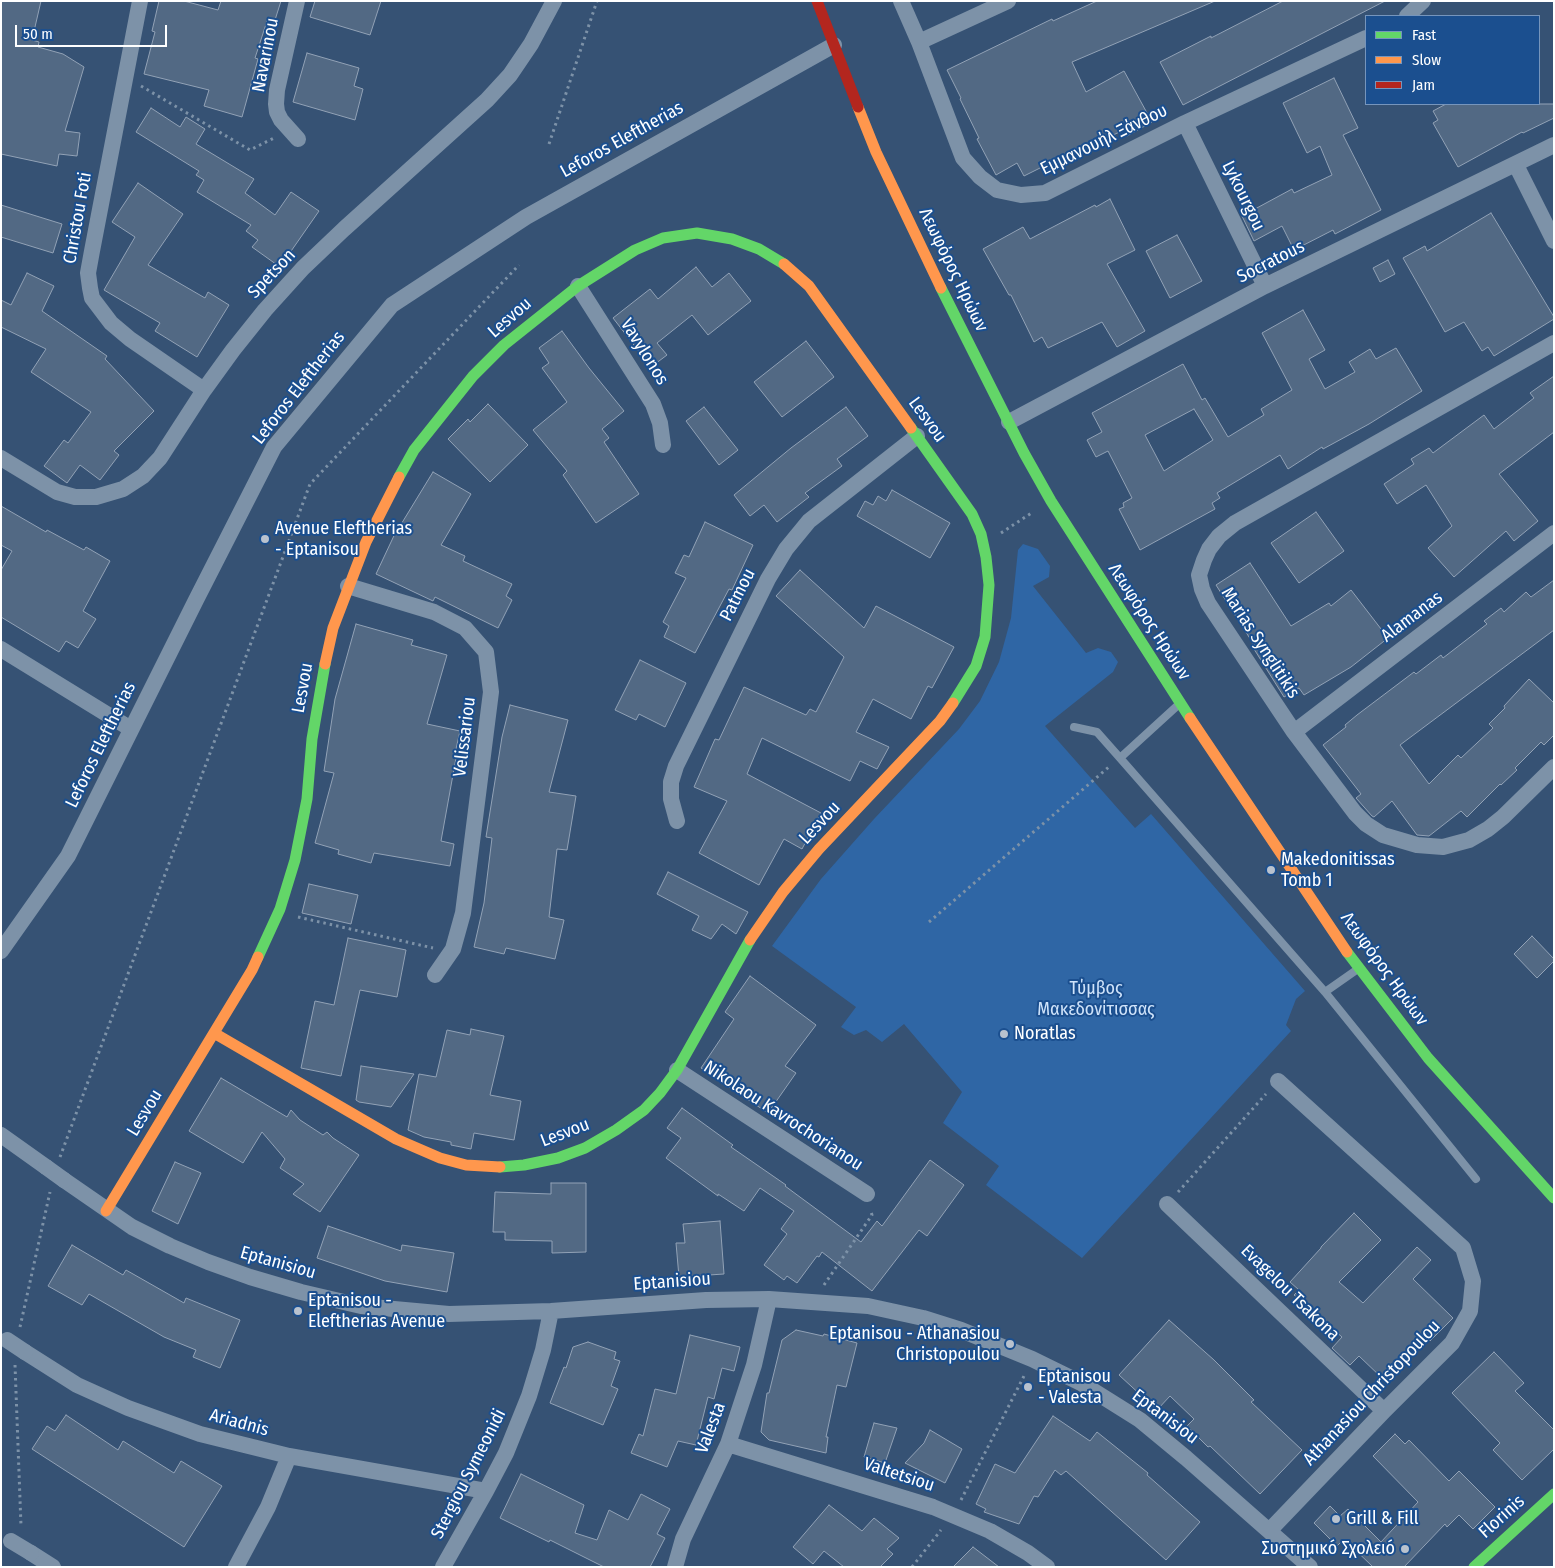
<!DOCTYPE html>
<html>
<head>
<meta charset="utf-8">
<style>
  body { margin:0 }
  #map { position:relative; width:1555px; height:1568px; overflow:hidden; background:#365274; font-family:"Fira Sans Condensed",sans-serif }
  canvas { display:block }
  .frame { position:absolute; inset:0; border:2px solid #fff; pointer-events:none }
  .legend { position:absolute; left:1365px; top:15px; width:175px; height:90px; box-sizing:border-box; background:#1b4f8f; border:1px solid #7695bc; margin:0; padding:6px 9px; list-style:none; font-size:15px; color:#fff }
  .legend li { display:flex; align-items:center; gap:10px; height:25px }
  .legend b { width:25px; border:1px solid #7695bc }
  .scale { position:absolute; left:15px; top:25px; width:152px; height:22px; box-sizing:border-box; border:2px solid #fff; border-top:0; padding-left:6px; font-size:15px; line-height:18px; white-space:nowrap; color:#fff; -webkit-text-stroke:4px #1b4f8f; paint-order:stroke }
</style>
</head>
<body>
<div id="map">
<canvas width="1555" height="1568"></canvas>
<div class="frame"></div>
<ul class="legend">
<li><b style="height:6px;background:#63d668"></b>Fast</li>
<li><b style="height:6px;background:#ff974d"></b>Slow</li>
<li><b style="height:6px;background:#b3261e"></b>Jam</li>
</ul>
<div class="scale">50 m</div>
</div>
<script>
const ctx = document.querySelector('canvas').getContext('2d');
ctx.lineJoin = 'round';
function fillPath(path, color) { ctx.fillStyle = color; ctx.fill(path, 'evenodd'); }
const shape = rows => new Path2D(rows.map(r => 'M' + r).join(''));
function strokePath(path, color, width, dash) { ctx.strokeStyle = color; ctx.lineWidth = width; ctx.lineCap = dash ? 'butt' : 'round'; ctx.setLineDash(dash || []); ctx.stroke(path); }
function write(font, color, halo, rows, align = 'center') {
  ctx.font = font + ' "Fira Sans Condensed",sans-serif'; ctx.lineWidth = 4; ctx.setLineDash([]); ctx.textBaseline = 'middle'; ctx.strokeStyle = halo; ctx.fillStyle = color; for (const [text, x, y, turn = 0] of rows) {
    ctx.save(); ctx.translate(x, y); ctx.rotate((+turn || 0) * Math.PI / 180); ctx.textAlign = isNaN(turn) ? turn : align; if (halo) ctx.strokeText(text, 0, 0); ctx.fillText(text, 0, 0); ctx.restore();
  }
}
fillPath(shape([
  [1023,544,1038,549,1050,566,1049,577,1033,586,1086,653,1098,648,1111,652,1118,662,1113,672,1045,726,1135,828,1151,814,1305,991,1296,999,1286,1025,1291,1031,1082,1258,986,1185,999,1166,943,1123,962,1092,904,1024,882,1042,866,1030,854,1035,841,1027,856,1007,772,946,821,879,874,819,959,729,980,701,999,662,1011,618,1018,550]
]), '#2f66a5');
const building = shape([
  [1,1,41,1,32,40,39,42,38,47,63,54,84,67,65,131,80,133,77,156,59,154,57,166,1,154,1,1],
  [159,1,184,1,218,10,221,1,281,1,275,20,268,18,255,58,258,59,242,117,204,106,209,90,144,74,155,32,152,31,159,1],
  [315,1,381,1,370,35,310,17,315,1],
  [1097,1,1215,1,1072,62,1086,92,1124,71,1152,122,1127,136,1124,130,1054,162,1054,161,1024,176,1017,163,996,175,977,139,979,138,960,99,961,98,947,70,1052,19,1053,21,1097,1],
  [1283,1,1385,1,1183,105,1160,62,1211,36,1211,38,1283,1],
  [307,53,359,68,354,86,363,89,355,120,293,102,307,53],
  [1334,78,1358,128,1343,135,1381,210,1335,234,1333,230,1294,250,1282,226,1254,241,1242,216,1292,189,1294,193,1332,175,1320,146,1307,153,1283,103,1334,78],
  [1446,104,1554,104,1554,118,1523,133,1522,132,1458,167,1433,123,1438,120,1433,111,1446,104],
  [151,108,180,127,186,117,205,129,196,144,254,179,245,193,275,215,291,192,319,211,280,267,252,247,258,240,246,231,251,225,197,192,204,180,196,175,199,171,136,132,151,108],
  [138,183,183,214,148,265,205,298,208,292,229,305,197,357,155,331,160,323,104,290,135,237,112,222,138,183],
  [1110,199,1135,250,1107,264,1145,331,1117,347,1102,322,1048,348,1042,337,1034,342,1011,295,1009,295,983,249,1023,227,1030,239,1095,205,1096,207,1110,199],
  [1,205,62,224,53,253,1,237,1,205],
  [1491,213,1554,317,1554,319,1494,356,1488,347,1482,351,1464,322,1445,332,1403,258,1425,246,1427,251,1491,213],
  [1177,235,1202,281,1170,298,1146,251,1177,235],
  [1388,260,1395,274,1380,282,1373,268,1388,260],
  [696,267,712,287,729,273,751,301,708,335,692,315,657,343,667,355,651,367,613,318,650,289,658,299,696,267],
  [27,273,54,286,42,311,107,356,105,359,154,411,114,451,119,455,100,480,80,465,67,483,44,466,64,440,68,443,91,412,31,372,46,349,1,327,1,300,11,305,27,273],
  [1303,310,1325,350,1309,359,1325,389,1355,372,1349,362,1370,349,1376,359,1396,348,1422,391,1369,424,1323,449,1322,447,1288,469,1280,455,1217,493,1220,498,1212,503,1215,509,1140,550,1119,509,1124,507,1123,503,1132,498,1108,451,1096,457,1087,440,1102,432,1092,413,1183,364,1202,400,1205,398,1228,437,1264,415,1261,409,1292,390,1262,333,1303,310],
  [1194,409,1213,440,1164,471,1145,435,1194,409],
  [562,331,589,368,624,411,602,429,609,438,604,442,639,494,596,523,563,475,567,471,533,430,567,402,542,368,549,363,539,348,562,331],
  [806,341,834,377,782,417,754,382,806,341],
  [1554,376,1554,432,1499,474,1538,521,1514,541,1506,531,1454,577,1428,548,1452,526,1426,485,1397,504,1384,484,1414,464,1411,459,1429,448,1433,453,1484,415,1494,429,1534,398,1530,393,1554,376],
  [488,404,528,445,490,482,448,439,468,419,470,422,488,404],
  [704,407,738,450,719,465,686,421,704,407],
  [846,407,868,436,837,459,842,466,805,493,809,497,777,522,764,505,750,516,734,495,791,448,846,407],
  [433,472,471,494,441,545,465,556,463,561,512,584,506,596,512,600,498,628,435,597,433,601,376,574,399,525,400,526,433,472],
  [892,490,950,523,930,558,857,516,865,501,873,505,878,496,886,501,892,490],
  [1,506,46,532,47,530,84,550,86,547,110,561,83,611,96,619,78,648,66,641,59,652,1,617,1,570,12,551,1,545,1,506],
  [1316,512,1344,551,1299,583,1271,543,1316,512],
  [705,522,753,545,732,590,729,589,695,653,664,637,669,626,663,622,686,578,675,573,684,555,689,557,705,522],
  [1250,563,1291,626,1329,603,1331,606,1351,590,1388,638,1351,667,1304,695,1299,688,1284,697,1254,649,1256,648,1216,585,1250,563],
  [800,570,864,628,876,606,954,647,932,688,928,686,911,719,873,699,856,732,889,747,877,769,860,761,850,781,762,738,747,774,821,813,802,849,784,839,759,885,699,853,727,801,694,787,715,739,719,740,744,687,806,715,810,709,816,712,844,657,776,596,800,570],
  [1554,580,1554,630,1400,745,1429,784,1458,755,1461,758,1493,728,1489,724,1505,708,1504,706,1529,679,1554,703,1554,735,1544,745,1541,742,1515,768,1517,770,1501,785,1500,784,1467,817,1461,811,1429,836,1417,835,1392,801,1374,817,1372,816,1356,798,1361,794,1323,745,1346,727,1345,725,1357,715,1414,672,1416,674,1441,655,1443,658,1487,624,1484,621,1501,608,1504,612,1526,592,1531,597,1554,580],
  [356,624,413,640,411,645,447,655,427,724,460,731,454,758,456,758,441,841,454,844,450,866,374,853,371,863,338,854,339,850,315,843,334,773,324,771,335,699,356,624],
  [640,660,686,683,665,727,639,714,636,720,615,710,640,660],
  [510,705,568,720,549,792,576,796,567,850,557,849,549,917,564,920,555,959,506,948,504,954,474,947,484,903,492,838,486,837,502,737,510,705],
  [668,872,748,912,736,934,722,924,711,939,692,930,699,916,657,894,668,872],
  [309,884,358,895,351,924,302,913,309,884],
  [1532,936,1554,959,1554,961,1537,978,1514,954,1532,936],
  [348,938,406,950,397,997,360,990,341,1076,301,1068,315,1001,334,1005,348,938],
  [750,976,816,1025,785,1066,796,1073,768,1113,701,1068,734,1019,725,1012,750,976],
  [471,1029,504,1036,490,1095,521,1101,514,1140,474,1133,471,1149,451,1145,451,1142,424,1137,408,1130,419,1074,436,1077,447,1030,470,1035,471,1029],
  [361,1066,414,1074,391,1107,359,1102,356,1100,361,1066],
  [221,1078,287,1117,291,1110,300,1120,323,1135,327,1132,333,1138,359,1155,320,1212,293,1194,304,1184,280,1168,285,1159,262,1132,243,1163,189,1131,221,1078],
  [682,1108,733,1145,731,1147,786,1185,785,1186,861,1242,877,1221,882,1226,930,1160,964,1185,927,1236,919,1230,872,1291,822,1252,819,1257,817,1256,797,1283,787,1276,784,1280,764,1265,787,1234,781,1229,794,1211,760,1188,744,1211,718,1194,718,1196,666,1158,681,1138,667,1128,682,1108],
  [175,1162,201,1173,178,1224,152,1211,175,1162],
  [551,1183,586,1183,586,1252,552,1253,552,1241,505,1240,505,1232,493,1232,495,1192,551,1194,551,1183],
  [1354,1213,1381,1240,1339,1282,1363,1303,1417,1247,1431,1260,1413,1279,1453,1318,1430,1341,1423,1334,1382,1378,1359,1356,1350,1365,1332,1348,1342,1337,1294,1295,1299,1290,1290,1282,1321,1248,1321,1247,1354,1213],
  [720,1221,724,1274,679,1277,676,1243,685,1243,683,1224,720,1221],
  [328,1226,401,1251,402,1245,454,1253,447,1292,385,1281,317,1258,328,1226],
  [72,1245,123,1275,126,1270,184,1303,186,1298,240,1320,220,1368,193,1357,196,1350,164,1337,89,1294,82,1305,48,1286,72,1245],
  [1169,1320,1214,1360,1254,1400,1251,1402,1302,1450,1260,1494,1210,1446,1208,1447,1187,1426,1194,1419,1170,1396,1157,1410,1119,1375,1169,1320],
  [796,1330,823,1336,824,1334,857,1343,846,1387,837,1385,826,1437,828,1437,826,1453,769,1440,761,1432,767,1393,769,1393,782,1340,796,1330],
  [690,1335,740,1347,734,1371,722,1368,714,1399,708,1397,696,1445,678,1441,667,1467,631,1453,639,1434,643,1436,655,1389,676,1394,690,1335],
  [588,1342,616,1352,614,1359,620,1361,611,1386,618,1389,603,1425,550,1403,564,1367,566,1368,573,1347,588,1342],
  [1494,1352,1524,1383,1515,1391,1554,1430,1554,1449,1522,1480,1493,1450,1500,1443,1452,1393,1494,1352],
  [66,1415,118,1450,123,1441,174,1473,181,1461,222,1486,184,1547,32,1449,47,1426,55,1431,66,1415],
  [1053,1416,1090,1441,1097,1432,1148,1473,1147,1475,1200,1522,1166,1560,1066,1471,1061,1475,1055,1470,1038,1497,1034,1496,1019,1524,984,1512,986,1509,976,1504,995,1464,1015,1473,1053,1416],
  [874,1423,897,1428,885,1463,864,1457,874,1423],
  [930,1430,962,1449,945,1483,905,1463,924,1443,930,1430],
  [1395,1434,1405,1444,1409,1440,1449,1481,1459,1471,1495,1507,1473,1529,1459,1515,1447,1527,1445,1524,1404,1567,1373,1567,1344,1539,1337,1546,1314,1523,1330,1506,1340,1516,1348,1509,1381,1542,1418,1502,1373,1456,1395,1434],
  [521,1474,584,1505,575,1533,597,1540,609,1510,628,1520,641,1494,670,1509,657,1534,665,1538,650,1567,604,1567,550,1540,549,1542,500,1518,521,1474],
  [829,1505,862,1531,874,1518,899,1538,887,1549,893,1554,880,1567,844,1567,824,1551,813,1564,793,1547,829,1505],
  [973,1547,999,1567,953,1567,973,1547]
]);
fillPath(building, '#526984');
strokePath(building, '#92a2b6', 1);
strokePath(shape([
  [141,86,250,150,274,138],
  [549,144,597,1],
  [1001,533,1033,512],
  [298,917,433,948],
  [929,922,1110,766],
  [60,1157,310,484,519,265],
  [1178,1192,1266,1094],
  [824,1285,872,1215,871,1212],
  [20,1327,50,1192],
  [15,1365,21,1526],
  [961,1500,1025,1374],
  [912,1567,941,1530]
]), '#7d92a8', 3, [2.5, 4]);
strokePath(shape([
  [1074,727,1097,732,1120,758,1325,992,1476,1179],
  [1120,758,1177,706],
  [1325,992,1355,971]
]), '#7d92a8', 8);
strokePath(shape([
  [140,1,92,251,88,273,90,288,92,298,111,323,130,339,204,390],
  [297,1,277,90,276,104,277,112,281,120,298,139],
  [901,1,919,42,963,158,980,177,997,190,1021,195,1045,193,1185,123,1366,38],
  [1407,16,1423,1],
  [919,42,1008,1],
  [1185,123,1265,286],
  [1516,165,1554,241],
  [578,286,653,404,660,423,663,445],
  [1554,343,1235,523,1219,536,1209,549,1204,560,1199,575,1202,589,1208,603,1294,732,1355,813,1366,824,1383,835,1417,845,1443,847,1469,840,1488,829,1503,817,1554,767],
  [1009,422,1265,286,1554,145],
  [1,458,57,492,75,497,96,497,123,489,143,476,160,458,204,390,233,350,265,310,303,268,344,229,487,100,510,75,531,44,554,1],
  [348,586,434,612,465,628,486,652,491,692,463,913,453,949,435,975],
  [1,649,131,729],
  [1294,732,1554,533],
  [677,821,671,799,671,782,676,766,768,579,786,549,809,521,917,436],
  [1,951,68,856,196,600,274,447,392,305,526,217,834,45],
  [677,1070,867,1194],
  [1,1135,46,1167],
  [64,1180,132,1227,170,1246,208,1262,250,1277,301,1292,361,1306,449,1314,551,1311,706,1300,769,1299,868,1306,923,1318,961,1330,1032,1359,1081,1383,1140,1420,1186,1458,1310,1567],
  [1167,1204,1384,1411],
  [25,1352,77,1385,128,1408,200,1434,289,1456,486,1491],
  [728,1444,933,1507,990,1531,1028,1553,1047,1567],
  [1269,1531,1384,1411,1452,1343,1470,1311,1473,1281,1463,1248,1278,1081],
  [31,1553,53,1567],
  [236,1567,268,1507,289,1456],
  [443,1567,486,1491,506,1453,529,1396,543,1350,551,1311],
  [675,1567,683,1539,728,1444,754,1365,769,1299]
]), '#7d92a8', 16);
strokePath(shape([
  [941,288,1024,453,1051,501,1190,718],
  [911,428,972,514,981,534,986,557,989,585,985,637,976,666,953,703],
  [399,477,414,450,473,376,504,345,578,286,635,250,663,238,697,233,732,239,759,249,784,264],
  [1347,952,1428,1058,1554,1198],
  [258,957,280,909,295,860,307,799,312,739,325,664],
  [500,1167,524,1165,558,1158,585,1148,616,1130,644,1110,660,1093,677,1070,750,940],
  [1474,1567,1554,1494]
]), '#63d668', 11);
strokePath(shape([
  [858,107,876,152,941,288],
  [784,264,809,286,911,428],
  [325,664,333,628,366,542,399,477],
  [1190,718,1347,952],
  [750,940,783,892,819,849,940,721,953,703],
  [214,1033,396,1139,440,1158,466,1165,500,1167],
  [106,1211,252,970,258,957]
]), '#ff974d', 11);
strokePath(shape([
  [817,1,858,107]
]), '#b3261e', 11);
strokePath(shape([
  [46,1167,64,1180],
  [7,1340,25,1352],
  [11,1541,31,1553]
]), '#7d92a8', 16);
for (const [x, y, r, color] of [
  [265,539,5,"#b9c2ce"],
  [1271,870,5,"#b9c2ce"],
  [1004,1034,5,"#b9c2ce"],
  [298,1311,5,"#b9c2ce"],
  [1010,1344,5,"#b9c2ce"],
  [1028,1387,5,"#b9c2ce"],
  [1336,1519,5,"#b9c2ce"],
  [1405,1549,5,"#b9c2ce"]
]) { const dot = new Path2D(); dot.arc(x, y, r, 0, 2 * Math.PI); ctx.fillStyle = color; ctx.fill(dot); strokePath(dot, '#1b4f8f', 2); }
write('18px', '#fff', '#1b4f8f', [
  ["Navarinou",266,55,-79],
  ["Leforos Eleftherias",622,140,-29],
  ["Εμμανουήλ Ξάνθου",1104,140,-26],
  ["Lykourgou",1243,196,64],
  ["Christou Foti",78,218,-80],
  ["Socratous",1271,262,-27],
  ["Λεωφόρος Ηρώων",953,270,64],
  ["Spetson",272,274,-47],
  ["Lesvou",510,318,-41],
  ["Vavylonos",644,352,58],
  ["Leforos Eleftherias",299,388,-52],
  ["Lesvou",927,420,54],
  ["Patmou",738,595,-63],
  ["Alamanas",1412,617,-37],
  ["Λεωφόρος Ηρώων",1149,622,57],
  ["Marias Synglitikis",1260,643,57],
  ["Lesvou",303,688,-80],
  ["Velissariou",465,737,-83],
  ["Leforos Eleftherias",101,745,-64],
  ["Lesvou",820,823,-47],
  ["Λεωφόρος Ηρώων",1384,969,54],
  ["Lesvou",145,1113,-59],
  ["Nikolaou Kavrochorianou",783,1116,33],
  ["Lesvou",565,1133,-21],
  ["Eptanisiou",278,1263,16],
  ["Eptanisiou",672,1282,-4],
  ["Evagelou Tsakona",1290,1293,44],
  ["Athanasiou Christopoulou",1372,1393,-47],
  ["Eptanisiou",1165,1417,37],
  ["Ariadnis",239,1423,15],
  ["Valesta",711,1428,-69],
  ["Stergiou Symeonidi",469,1474,-63],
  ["Valtetsiou",899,1475,18],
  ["Florinis",1502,1517,-42]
]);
write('18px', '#fff', '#1b4f8f', [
  ["Avenue Eleftherias",275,529],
  ["- Eptanisou",275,550],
  ["Makedonitissas",1281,860],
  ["Tomb 1",1281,881],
  ["Noratlas",1014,1034],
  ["Eptanisou -",308,1301],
  ["Eleftherias Avenue",308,1322],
  ["Eptanisou - Athanasiou",1000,1334,"right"],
  ["Christopoulou",1000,1355,"right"],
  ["Eptanisou",1038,1377],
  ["- Valesta",1038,1398],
  ["Grill & Fill",1346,1519],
  ["Συστημικó Σχολειó",1395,1549,"right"]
], 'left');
write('18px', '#cfe3fa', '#1b4f8f', [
  ["Τύμβος",1096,989],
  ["Μακεδονίτισσας",1096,1010]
]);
</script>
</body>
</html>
